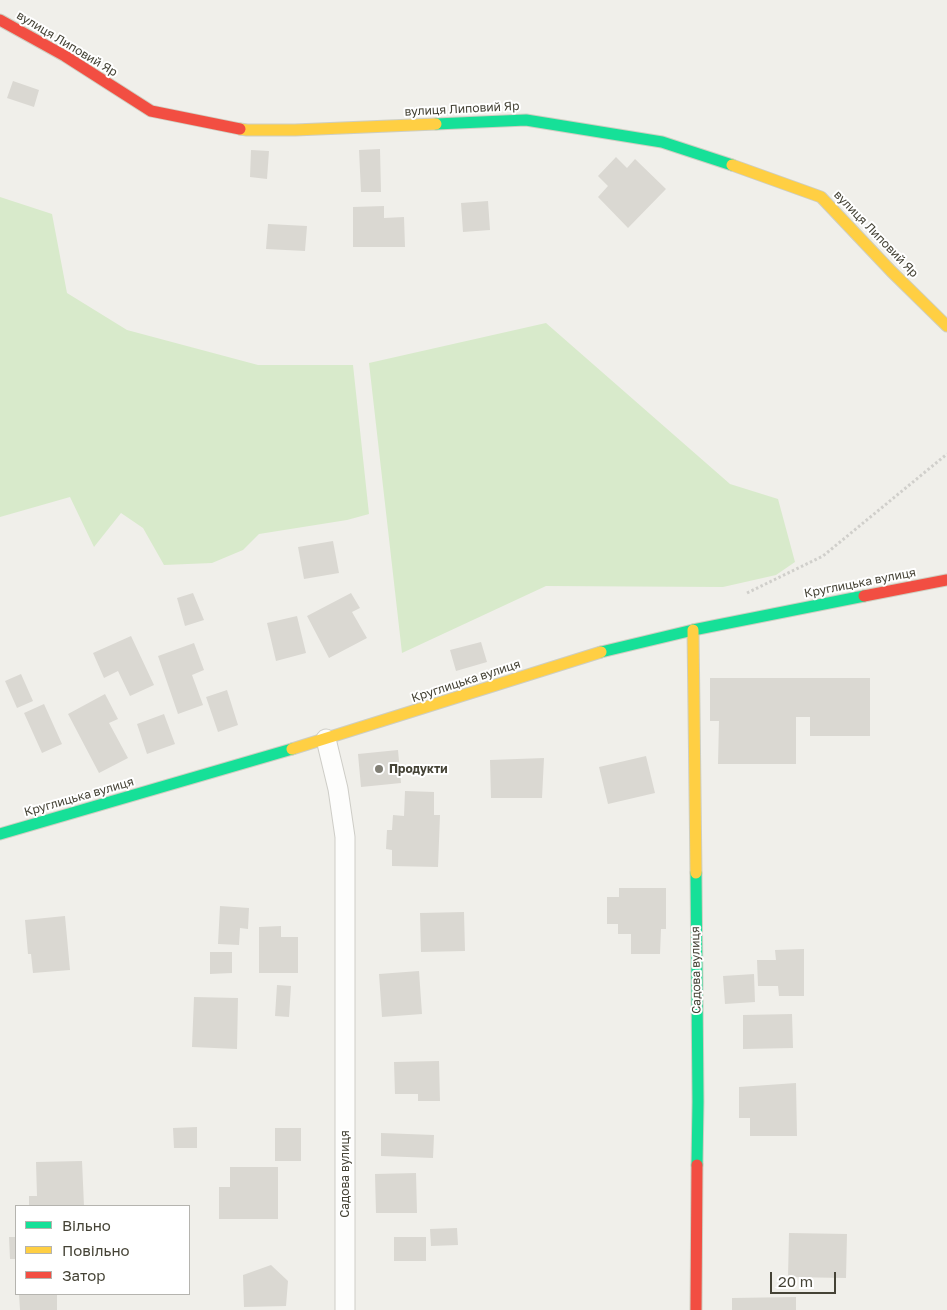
<!DOCTYPE html>
<html>
<head>
<meta charset="utf-8">
<style>
  body { margin:0 }
  #map { position:relative; width:947px; height:1310px; overflow:hidden; background:#f0efea; font-family:"Golos Text",sans-serif }
  canvas { display:block }
  .legend { position:absolute; left:15px; top:1205px; width:175px; height:90px; box-sizing:border-box; background:#fff; border:1px solid #b5b4af; margin:0; padding:6px 9px; list-style:none; font-size:15px; color:#454336 }
  .legend li { display:flex; align-items:center; gap:10px; height:25px }
  .legend b { width:25px; border:1px solid #b5b4af }
  .scale { position:absolute; left:770px; top:1272px; width:66px; height:22px; box-sizing:border-box; border:2px solid #454336; border-top:0; padding-left:6px; font-size:15px; line-height:18px; white-space:nowrap; color:#454336; -webkit-text-stroke:4px #fff; paint-order:stroke }
</style>
</head>
<body>
<div id="map">
<canvas width="947" height="1310"></canvas>
<ul class="legend">
<li><b style="height:6px;background:#16e098"></b>Вільно</li>
<li><b style="height:6px;background:#ffcf43"></b>Повільно</li>
<li><b style="height:6px;background:#f24e42"></b>Затор</li>
</ul>
<div class="scale">20 m</div>
</div>
<script>
const ctx = document.querySelector('canvas').getContext('2d');
ctx.lineJoin = 'round';
function fillPath(path, color) { ctx.fillStyle = color; ctx.fill(path, 'evenodd'); }
const shape = rows => new Path2D(rows.map(r => 'M' + r).join(''));
function strokePath(path, color, width, dash) { ctx.strokeStyle = color; ctx.lineWidth = width; ctx.lineCap = dash ? 'butt' : 'round'; ctx.setLineDash(dash || []); ctx.stroke(path); }
function write(font, color, halo, rows, align = 'center') {
  ctx.font = font + ' "Golos Text",sans-serif'; ctx.lineWidth = 4; ctx.setLineDash([]); ctx.textBaseline = 'middle'; ctx.strokeStyle = halo; ctx.fillStyle = color; for (const [text, x, y, turn = 0] of rows) {
    ctx.save(); ctx.translate(x, y); ctx.rotate((+turn || 0) * Math.PI / 180); ctx.textAlign = isNaN(turn) ? turn : align; if (halo) ctx.strokeText(text, 0, 0); ctx.fillText(text, 0, 0); ctx.restore();
  }
}
fillPath(shape([
  [0,197,52,214,67,293,127,330,258,365,353,365,369,514,347,520,259,534,243,550,212,563,164,565,143,528,121,513,94,547,70,497,0,517],
  [546,323,730,484,778,499,795,562,776,575,723,587,546,586,402,653,369,363]
]), '#d8eacb');
fillPath(shape([
  [13,81,39,90,34,107,7,98],
  [380,149,381,192,361,192,359,150],
  [251,150,269,151,267,179,250,177],
  [616,157,627,168,635,159,666,189,628,228,598,197,608,186,598,176],
  [488,201,490,230,463,232,461,203],
  [384,206,384,218,404,217,405,247,353,247,353,207],
  [268,224,307,226,305,251,266,249],
  [333,541,339,573,304,579,298,547],
  [193,593,204,620,185,626,177,598],
  [351,593,360,608,352,612,367,638,329,658,307,616],
  [297,616,306,653,276,661,267,623],
  [131,636,154,685,130,696,118,671,104,678,93,653],
  [481,642,487,662,456,671,450,650],
  [194,643,204,670,192,675,203,705,178,714,158,656],
  [21,674,33,701,17,708,5,681],
  [710,678,870,678,870,736,810,736,810,717,796,717,796,764,718,764,719,721,710,721],
  [227,690,238,725,218,732,206,697],
  [105,694,118,719,109,723,128,758,99,773,68,714],
  [44,704,62,744,42,753,24,713],
  [164,714,175,744,147,754,137,724],
  [398,750,401,783,361,787,358,754],
  [646,756,655,793,608,804,599,767],
  [544,758,542,798,491,798,490,760],
  [405,791,434,792,434,815,440,815,438,867,392,866,392,850,386,849,387,830,392,830,393,815,404,816],
  [619,888,666,888,666,929,661,929,660,954,631,954,631,934,618,934,618,924,607,924,607,897,619,897],
  [220,906,249,908,248,929,240,928,239,945,218,944],
  [464,912,465,951,421,952,420,913],
  [65,916,70,970,33,973,31,954,28,954,25,920],
  [281,926,281,937,298,937,298,973,259,973,259,927],
  [804,949,804,996,779,996,778,986,758,986,757,960,776,960,775,950],
  [210,952,232,952,232,973,210,974],
  [419,971,422,1014,382,1017,379,974],
  [754,974,755,1002,725,1004,723,976],
  [277,985,291,986,289,1017,275,1016],
  [194,997,238,998,237,1049,192,1047],
  [792,1014,793,1048,743,1049,743,1015],
  [439,1061,440,1101,418,1101,418,1094,395,1094,394,1062],
  [796,1083,797,1136,750,1136,750,1118,739,1118,739,1087],
  [197,1127,197,1148,174,1148,173,1128],
  [275,1128,301,1128,301,1161,275,1161],
  [381,1133,434,1135,433,1158,381,1156],
  [82,1161,84,1206,29,1206,29,1196,37,1196,36,1162],
  [230,1167,278,1167,278,1219,219,1219,219,1187,230,1187],
  [416,1173,417,1213,376,1213,375,1174],
  [457,1228,458,1245,431,1246,430,1229],
  [789,1233,847,1234,846,1278,788,1277],
  [9,1237,16,1237,16,1259,10,1259],
  [394,1237,426,1237,426,1261,394,1261],
  [271,1265,288,1281,286,1306,244,1307,243,1275],
  [19,1294,57,1294,57,1310,20,1310],
  [796,1297,796,1310,732,1310,732,1298]
]), '#dad8d2');
const street = shape([
  [326,739,338,789,345,837,345,1310]
]);
const fast = shape([
  [436,124,526,120,662,142,732,165],
  [601,652,693,630,864,596],
  [0,834,292,749],
  [696,873,698,1102,697,1165]
]);
const slow = shape([
  [240,129,247,130,295,130,436,124],
  [732,165,821,197,891,271,947,326],
  [693,630,696,873],
  [292,749,601,652]
]);
const jam = shape([
  [0,20,65,56,151,111,240,129],
  [864,596,947,580],
  [696,1310,697,1165]
]);
strokePath(street, '#cecdc7', 21);
strokePath(fast, '#cecec1', 13);
strokePath(slow, '#cecec1', 13);
strokePath(jam, '#cecec1', 13);
strokePath(shape([
  [747,593,823,556,947,454]
]), '#d0cfcb', 3, [2.5, 2.5]);
strokePath(street, '#fdfdfc', 19);
strokePath(fast, '#16e098', 11);
strokePath(slow, '#ffcf43', 11);
strokePath(jam, '#f24e42', 11);
for (const [x, y, r, color] of [
  [379,769,5,"#817f75"]
]) { const dot = new Path2D(); dot.arc(x, y, r, 0, 2 * Math.PI); ctx.fillStyle = color; ctx.fill(dot); strokePath(dot, '#fff', 2); }
write('12px', '#454336', '#fff', [
  ["вулиця Липовий Яр",67,44,31],
  ["вулиця Липовий Яр",462,109,-3],
  ["вулиця Липовий Яр",876,234,46],
  ["Круглицька вулиця",860,583,-11],
  ["Круглицька вулиця",466,681,-18],
  ["Круглицька вулиця",79,797,-16],
  ["Садова вулиця",696,970,-91],
  ["Садова вулиця",345,1174,-90]
]);
write('bold 12px', '#454336', '#fff', [
  ["Продукти",389,769]
], 'left');
</script>
</body>
</html>
